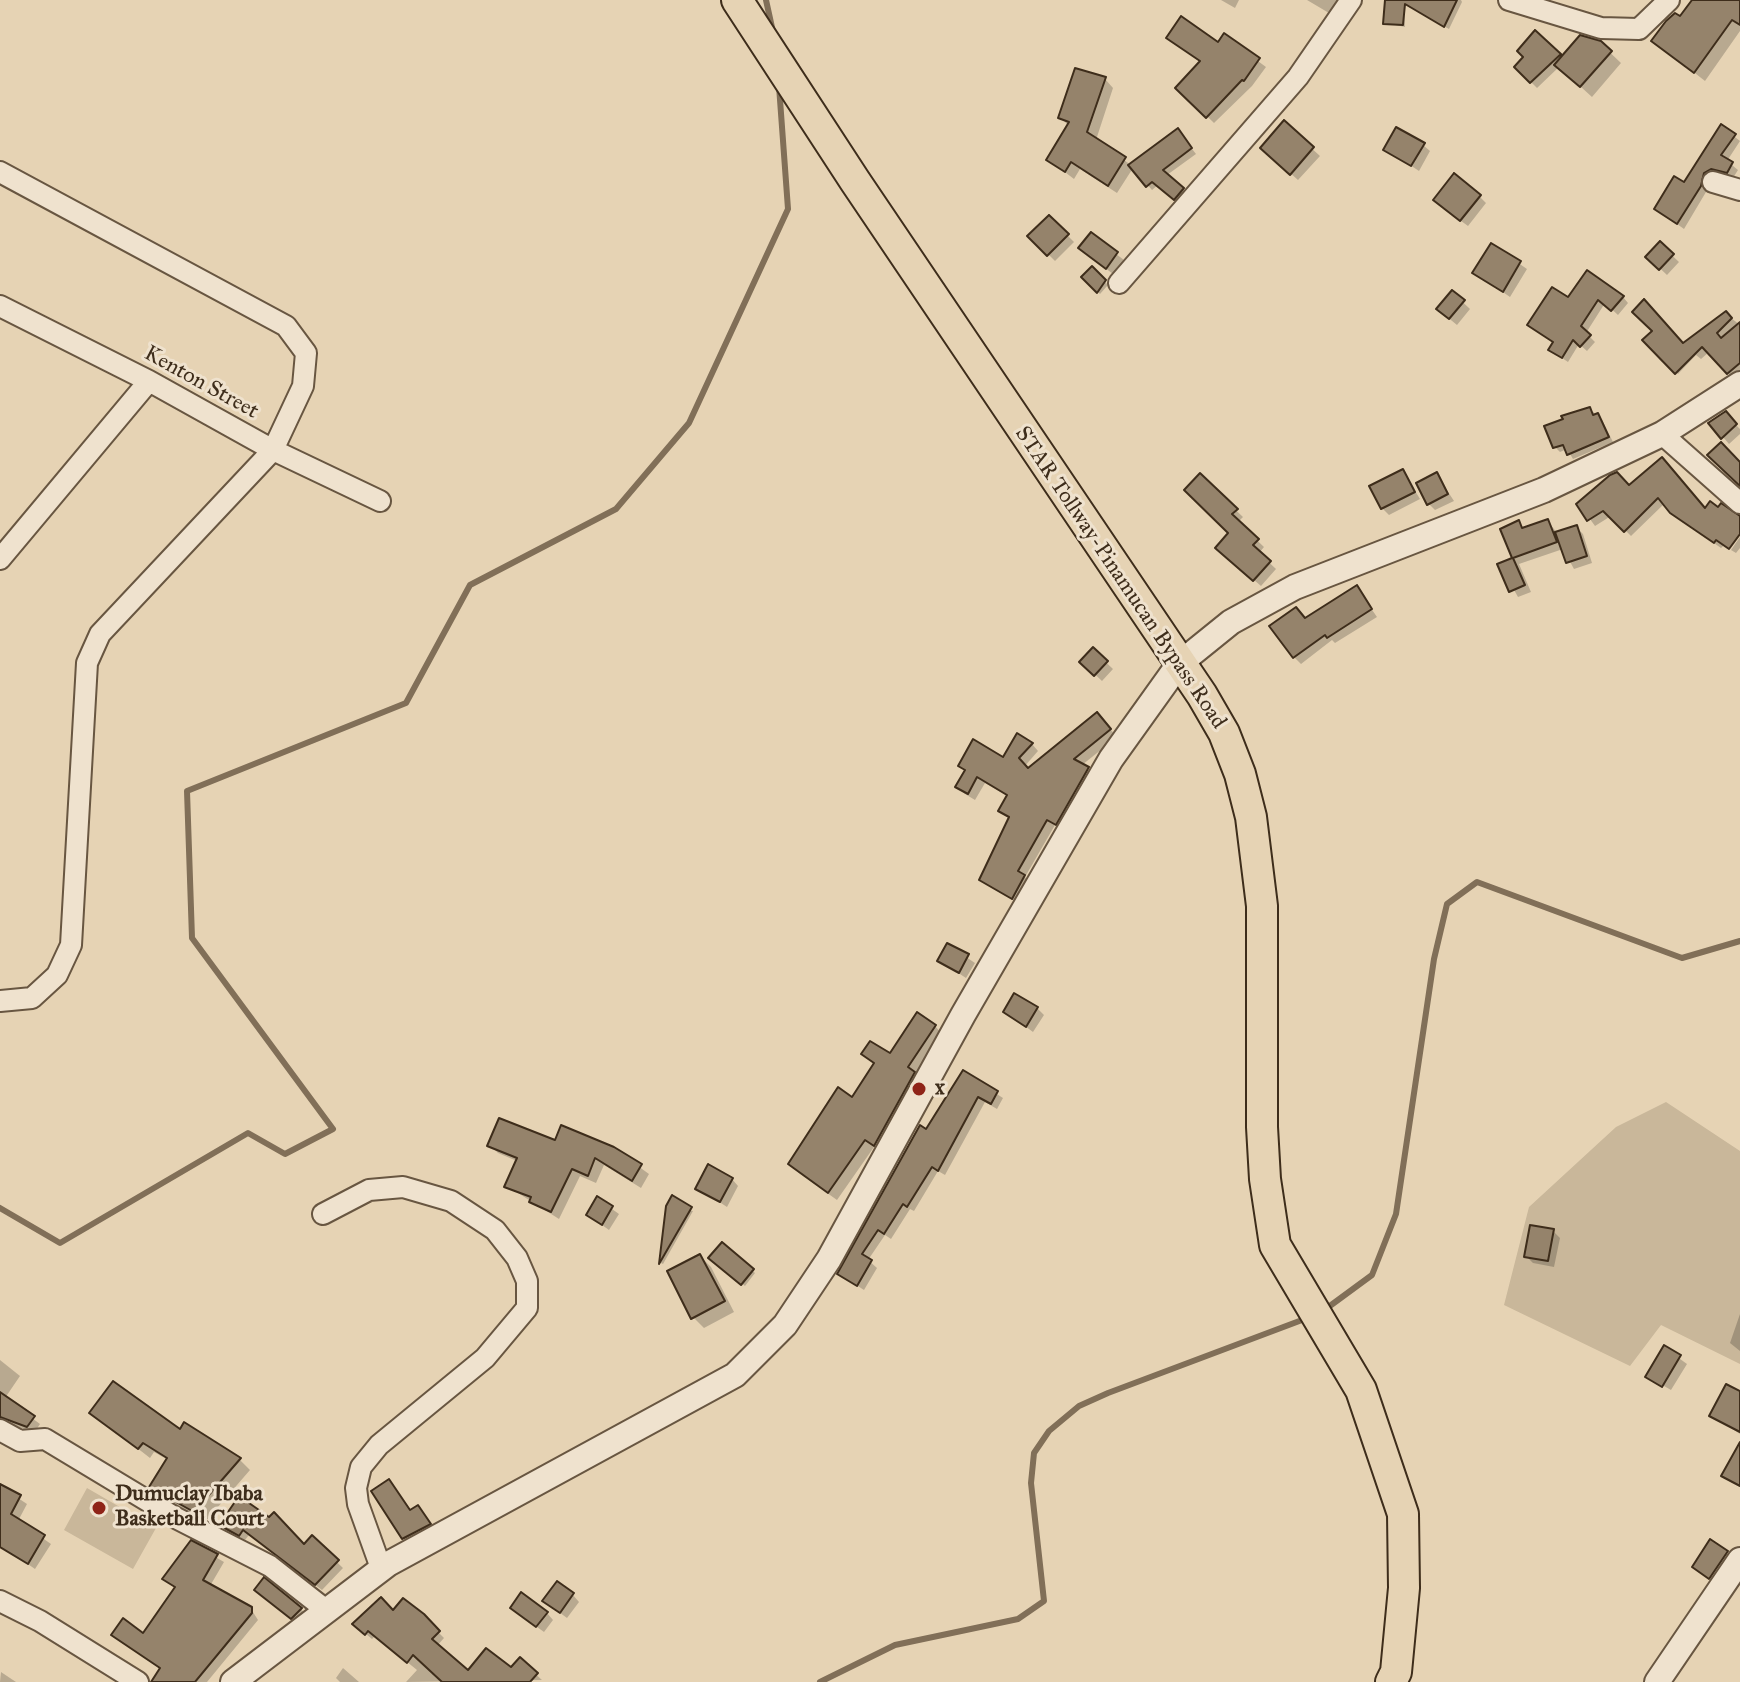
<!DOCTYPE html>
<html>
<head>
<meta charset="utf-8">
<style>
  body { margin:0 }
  canvas { display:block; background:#e6d3b4 }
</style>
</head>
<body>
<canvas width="1740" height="1682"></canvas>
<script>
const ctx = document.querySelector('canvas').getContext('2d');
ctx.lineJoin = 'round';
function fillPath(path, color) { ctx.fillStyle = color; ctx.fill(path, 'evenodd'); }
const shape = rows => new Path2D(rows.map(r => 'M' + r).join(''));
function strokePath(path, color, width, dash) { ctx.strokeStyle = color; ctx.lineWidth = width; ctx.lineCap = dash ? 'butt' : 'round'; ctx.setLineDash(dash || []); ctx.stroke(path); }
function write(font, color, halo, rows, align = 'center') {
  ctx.font = font + ' "IM FELL Great Primer",serif'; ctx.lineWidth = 6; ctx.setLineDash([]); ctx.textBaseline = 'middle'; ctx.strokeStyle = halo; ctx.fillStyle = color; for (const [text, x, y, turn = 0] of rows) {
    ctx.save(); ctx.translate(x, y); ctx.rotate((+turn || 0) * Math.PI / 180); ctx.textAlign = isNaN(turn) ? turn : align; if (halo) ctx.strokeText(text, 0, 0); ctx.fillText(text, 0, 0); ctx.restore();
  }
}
fillPath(shape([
  [1666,1102,1740,1151,1740,1364,1661,1325,1630,1366,1504,1305,1529,1207,1616,1127],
  [87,1488,156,1528,133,1569,64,1530]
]), '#c9b79a');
fillPath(shape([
  [1221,0,1239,0,1235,8],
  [1307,0,1346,0,1334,16],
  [1418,0,1461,0,1462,2,1449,29,1418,12],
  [1692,0,1740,0,1740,31,1705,81,1654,41,1680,19],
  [1404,9,1405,27,1386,23],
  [1535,33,1563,58,1600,43,1621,63,1592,97,1559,67,1537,88,1516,67,1526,57],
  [1224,36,1266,67,1252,86,1214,123,1178,88,1202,63,1175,44,1218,45],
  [1105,79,1113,88,1096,140,1131,165,1182,136,1196,154,1167,175,1188,194,1180,204,1158,185,1152,190,1133,168,1117,193,1080,169,1074,179,1049,160,1069,126,1060,117],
  [1284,123,1320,156,1298,180,1269,154],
  [1722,127,1740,141,1727,161,1738,170,1733,178,1709,179,1706,192,1684,229,1656,209,1685,185],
  [1423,145,1430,151,1419,171,1386,149],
  [1479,196,1486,203,1468,226,1442,207],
  [1049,217,1074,242,1055,261,1030,236],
  [1091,235,1124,260,1113,274,1088,255],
  [1660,244,1679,262,1667,275,1648,257],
  [1492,245,1527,269,1510,297,1475,273],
  [1092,269,1108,285,1100,294,1084,277],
  [1453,293,1470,309,1457,325,1446,316],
  [1623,297,1628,303,1618,315,1605,303,1586,333,1595,342,1587,351,1579,344,1568,362,1550,350,1554,343,1530,325,1569,300],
  [1726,314,1740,325,1740,374,1734,379,1709,352,1701,359,1696,355,1678,374,1645,340,1683,345],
  [1590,409,1602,420,1613,442,1573,459,1567,449,1560,452,1555,447],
  [1725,414,1740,429,1740,434,1729,444,1723,437],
  [1403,471,1420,499,1389,515,1382,508],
  [1437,475,1454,501,1435,510,1429,504],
  [1200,476,1243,517,1238,522,1264,547,1259,553,1276,569,1261,586,1224,554,1231,533],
  [1629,487,1740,517,1740,531,1721,548,1679,519,1665,503,1631,536,1611,516,1595,526,1579,504],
  [1548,521,1557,533,1576,527,1583,534,1592,563,1574,569,1563,549,1519,564,1531,592,1518,597,1500,565,1515,559,1502,530,1519,523,1525,529],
  [1740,537,1740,548,1736,553,1731,550],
  [1357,588,1377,617,1335,643,1332,640,1301,664,1294,657,1305,620],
  [1093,650,1113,669,1102,681,1082,662],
  [1104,722,1117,737,1082,765,1095,776,1063,830,1055,825,1025,877,1031,884,1019,904,982,880,1010,819,1001,810,1009,797,985,783,975,800,965,794,958,787,966,771,961,766,1004,759,1032,744,1038,751,1024,767,1028,771],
  [948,945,975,963,966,978,940,961],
  [1037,1008,1044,1015,1033,1032,1006,1012],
  [935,1026,943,1035,883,1153,874,1147,837,1200,799,1173,790,1164,853,1100,875,1064,864,1054,891,1056],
  [964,1073,1003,1098,997,1109,985,1102,945,1175,938,1171,914,1211,910,1209,891,1239,885,1235,868,1260,877,1268,864,1290,839,1274],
  [490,1145,613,1148,649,1174,641,1188,604,1165,596,1183,580,1176,559,1219,507,1186,517,1161,498,1153],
  [732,1179,738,1186,727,1207,698,1188],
  [598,1199,619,1214,609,1230,588,1215],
  [668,1207,693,1211,663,1264,661,1263],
  [1553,1231,1560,1238,1554,1267,1533,1263,1526,1256],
  [722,1244,755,1273,745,1286,711,1258],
  [700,1256,711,1267,734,1312,704,1328,693,1317],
  [1740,1314,1740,1351,1730,1343],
  [1665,1348,1687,1364,1671,1390,1652,1379],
  [0,1360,20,1376,5,1398,40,1424,34,1433,8,1423,0,1426],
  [1740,1393,1740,1434,1712,1416],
  [92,1413,180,1432,239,1459,250,1470,205,1522,162,1497,152,1486,168,1460,154,1452,150,1458],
  [389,1481,411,1512,418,1507,435,1530,410,1544,404,1538],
  [0,1486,27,1504,18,1521,51,1544,35,1569,0,1545],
  [239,1499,304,1546,312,1538,343,1568,322,1590,249,1535,245,1540,227,1531,222,1525],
  [191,1543,224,1562,210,1586,251,1609,258,1620,207,1682,161,1682,162,1670,120,1641,144,1635,176,1588,165,1579],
  [1727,1553,1733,1560,1717,1584,1701,1573],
  [573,1595,579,1602,567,1618,552,1607],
  [263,1597,301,1609,307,1616,299,1624],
  [393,1613,422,1616,444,1638,437,1646,469,1673,511,1670,520,1660,542,1680,406,1682,417,1670,375,1636,372,1639,360,1629],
  [547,1613,553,1620,544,1632,519,1614],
  [343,1668,359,1682,340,1682,336,1678],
  [1,1672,16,1682,0,1682]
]), '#0003');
strokePath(shape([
  [766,0,773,32],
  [0,1208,60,1243,248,1133,285,1154,333,1129,192,938,187,791,406,703,470,585,616,509,689,423,788,209,779,86],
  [1323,1311,1372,1275,1396,1214,1434,959,1447,904,1477,882,1682,958,1740,941],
  [820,1682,895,1645,1018,1619,1044,1601,1031,1483,1034,1453,1049,1431,1079,1406,1108,1393,1310,1317]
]), '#816f58', 6);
const building = shape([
  [1385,0,1457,0,1444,27,1405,4,1403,25,1383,24,1385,0],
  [1692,0,1740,0,1740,25,1732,20,1694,73,1651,41,1666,21,1675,13,1680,16,1692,0],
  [1181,16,1218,42,1224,33,1260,58,1244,81,1242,80,1206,118,1175,88,1200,61,1166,38,1181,16],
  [1535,30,1561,54,1530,83,1514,67,1523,57,1517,51,1535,30],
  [1580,35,1601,41,1612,51,1580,87,1554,65,1580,35],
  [1075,68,1106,77,1087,132,1126,157,1108,186,1071,162,1065,172,1046,160,1069,122,1058,118,1075,68],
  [1284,120,1314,147,1290,175,1260,148,1284,120],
  [1721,124,1736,134,1721,155,1733,162,1727,173,1711,169,1704,173,1701,186,1677,224,1654,209,1674,176,1684,182,1721,124],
  [1396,127,1425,143,1411,166,1383,150,1396,127],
  [1178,128,1192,148,1163,170,1184,188,1174,200,1152,182,1146,187,1128,165,1178,128],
  [1454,173,1481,195,1460,221,1433,200,1454,173],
  [1049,215,1069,234,1047,256,1027,236,1049,215],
  [1091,232,1118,252,1106,269,1078,248,1091,232],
  [1660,241,1674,254,1659,270,1645,257,1660,241],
  [1491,243,1521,261,1503,292,1472,273,1491,243],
  [1092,266,1106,280,1097,293,1081,277,1092,266],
  [1587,270,1624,296,1611,311,1598,300,1581,326,1591,335,1580,347,1573,340,1562,358,1548,350,1553,342,1527,325,1552,287,1568,297,1587,270],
  [1452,290,1465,300,1449,319,1436,309,1452,290],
  [1644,299,1683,343,1726,311,1732,318,1717,333,1721,338,1740,322,1740,363,1727,374,1702,347,1675,374,1642,340,1652,331,1632,312,1644,299],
  [1590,407,1593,415,1598,413,1609,437,1567,455,1563,445,1553,448,1544,426,1563,419,1561,416,1590,407],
  [1726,411,1737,424,1721,439,1708,423,1726,411],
  [1721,442,1740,462,1740,486,1707,455,1721,442],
  [1662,457,1705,508,1710,501,1718,507,1721,503,1740,516,1740,534,1729,549,1716,540,1714,543,1670,513,1658,498,1624,532,1603,511,1587,521,1576,504,1610,475,1617,472,1629,485,1662,457],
  [1403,469,1415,492,1381,509,1369,486,1403,469],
  [1437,472,1448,494,1427,505,1416,483,1437,472],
  [1200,473,1238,509,1232,514,1259,539,1253,545,1271,561,1253,581,1215,548,1228,533,1184,490,1200,473],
  [1548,519,1557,542,1513,558,1525,585,1509,592,1497,564,1512,558,1500,529,1519,520,1522,528,1548,519],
  [1577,525,1587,556,1566,563,1555,532,1577,525],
  [1357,585,1372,609,1327,638,1325,635,1293,658,1269,626,1296,607,1305,618,1357,585],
  [1093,647,1108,661,1094,676,1079,662,1093,647],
  [1097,712,1111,729,1074,759,1089,767,1056,825,1047,820,1018,871,1025,875,1012,899,979,880,1009,817,998,811,1007,795,977,777,968,794,955,787,965,770,958,766,973,739,1003,757,1017,733,1033,743,1019,758,1028,768,1097,712],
  [947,943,969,954,959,973,937,961,947,943],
  [1014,993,1038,1007,1026,1027,1003,1012,1014,993],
  [917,1012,936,1025,908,1067,915,1072,874,1146,865,1140,828,1193,788,1164,838,1087,852,1097,874,1063,861,1054,870,1041,890,1053,917,1012],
  [963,1070,998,1091,991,1104,978,1097,938,1171,932,1167,907,1207,903,1204,884,1234,878,1230,862,1254,872,1260,857,1286,837,1274,920,1125,926,1129,963,1070],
  [499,1118,555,1140,561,1125,614,1147,642,1164,632,1181,595,1158,588,1176,572,1169,551,1212,529,1202,531,1197,504,1187,517,1158,487,1146,499,1118],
  [708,1164,733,1178,720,1202,695,1189,708,1164],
  [672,1195,692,1207,659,1264,666,1206,672,1195],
  [597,1196,613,1206,602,1225,586,1215,597,1196],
  [1530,1225,1554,1229,1548,1261,1524,1257,1530,1225],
  [722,1242,754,1269,741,1285,708,1258,722,1242],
  [700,1254,725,1301,691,1319,667,1271,700,1254],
  [1664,1345,1681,1355,1662,1387,1645,1377,1664,1345],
  [113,1381,180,1429,184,1422,241,1458,194,1512,149,1487,167,1458,143,1443,138,1449,89,1413,113,1381],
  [1726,1384,1740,1391,1740,1432,1709,1416,1726,1384],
  [0,1392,35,1416,27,1427,0,1417,0,1392],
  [1740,1442,1740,1486,1721,1476,1740,1442],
  [389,1479,410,1510,418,1505,431,1524,402,1539,371,1491,389,1479],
  [0,1484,21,1495,11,1514,45,1535,28,1564,0,1547,0,1484],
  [239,1496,269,1517,274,1512,304,1544,312,1535,339,1560,315,1585,243,1530,239,1536,219,1525,239,1496],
  [1710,1539,1728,1551,1709,1579,1692,1567,1710,1539],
  [191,1540,218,1554,203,1580,252,1607,252,1613,195,1682,151,1682,160,1668,111,1635,123,1618,143,1633,175,1587,162,1579,191,1540],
  [264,1577,302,1608,291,1619,254,1590,264,1577],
  [557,1581,574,1593,560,1613,542,1601,557,1581],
  [521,1592,548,1612,536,1627,510,1608,521,1592],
  [381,1597,393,1610,403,1598,424,1614,440,1631,432,1639,468,1670,486,1648,511,1667,520,1657,538,1673,530,1682,442,1682,413,1655,407,1663,368,1631,365,1635,352,1624,381,1597]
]);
fillPath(building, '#95836b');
strokePath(building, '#3e2d1b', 2);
const minor = shape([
  [1509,0,1601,28,1639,29,1669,0],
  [0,172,286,326,306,353,303,386,273,450,100,634,87,663,71,945,57,975,32,998,0,1001],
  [1713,182,1740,190],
  [1119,283,1298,77,1351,0],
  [0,306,149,381,273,450,380,501],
  [1662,434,1740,503],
  [0,559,149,381],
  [323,1214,369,1190,403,1187,451,1201,495,1230,517,1258,527,1281,527,1308,485,1358,379,1445,361,1467,356,1488,358,1504,381,1568],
  [0,1430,20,1441,45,1439,176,1518,270,1566,326,1610],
  [0,1601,40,1621,138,1682]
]);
const tertiary = shape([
  [233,1682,388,1564,735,1375,785,1325,829,1259,963,1015,1111,759,1179,664,1231,622,1295,587,1544,490,1662,434,1740,384],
  [1657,1682,1740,1560]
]);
const primary = shape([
  [737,0,855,181,1202,695,1224,733,1240,774,1251,817,1262,906,1262,1127,1265,1179,1275,1245,1361,1390,1403,1514,1404,1588,1396,1672,1391,1682]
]);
strokePath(minor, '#685641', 24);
strokePath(tertiary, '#685641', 28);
strokePath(primary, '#3e2d1b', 34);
strokePath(minor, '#efe2ce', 20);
strokePath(tertiary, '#efe2ce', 24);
strokePath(primary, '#e6d3b4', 30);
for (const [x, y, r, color] of [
  [919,1089,8,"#8f2418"],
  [99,1508,8,"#8f2418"]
]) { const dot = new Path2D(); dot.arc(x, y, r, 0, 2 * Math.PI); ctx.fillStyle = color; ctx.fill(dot); strokePath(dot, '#efe2ce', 3); }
write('22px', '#3e2d1b', '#efe2ce', [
  ["Kenton Street",201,383,29],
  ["STAR Tollway-Pinamucan Bypass Road",1120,578,56]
]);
write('bold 22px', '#3e2d1b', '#efe2ce', [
  ["x",935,1089],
  ["Dumuclay Ibaba",115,1495],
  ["Basketball Court",115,1520]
], 'left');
</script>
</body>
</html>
